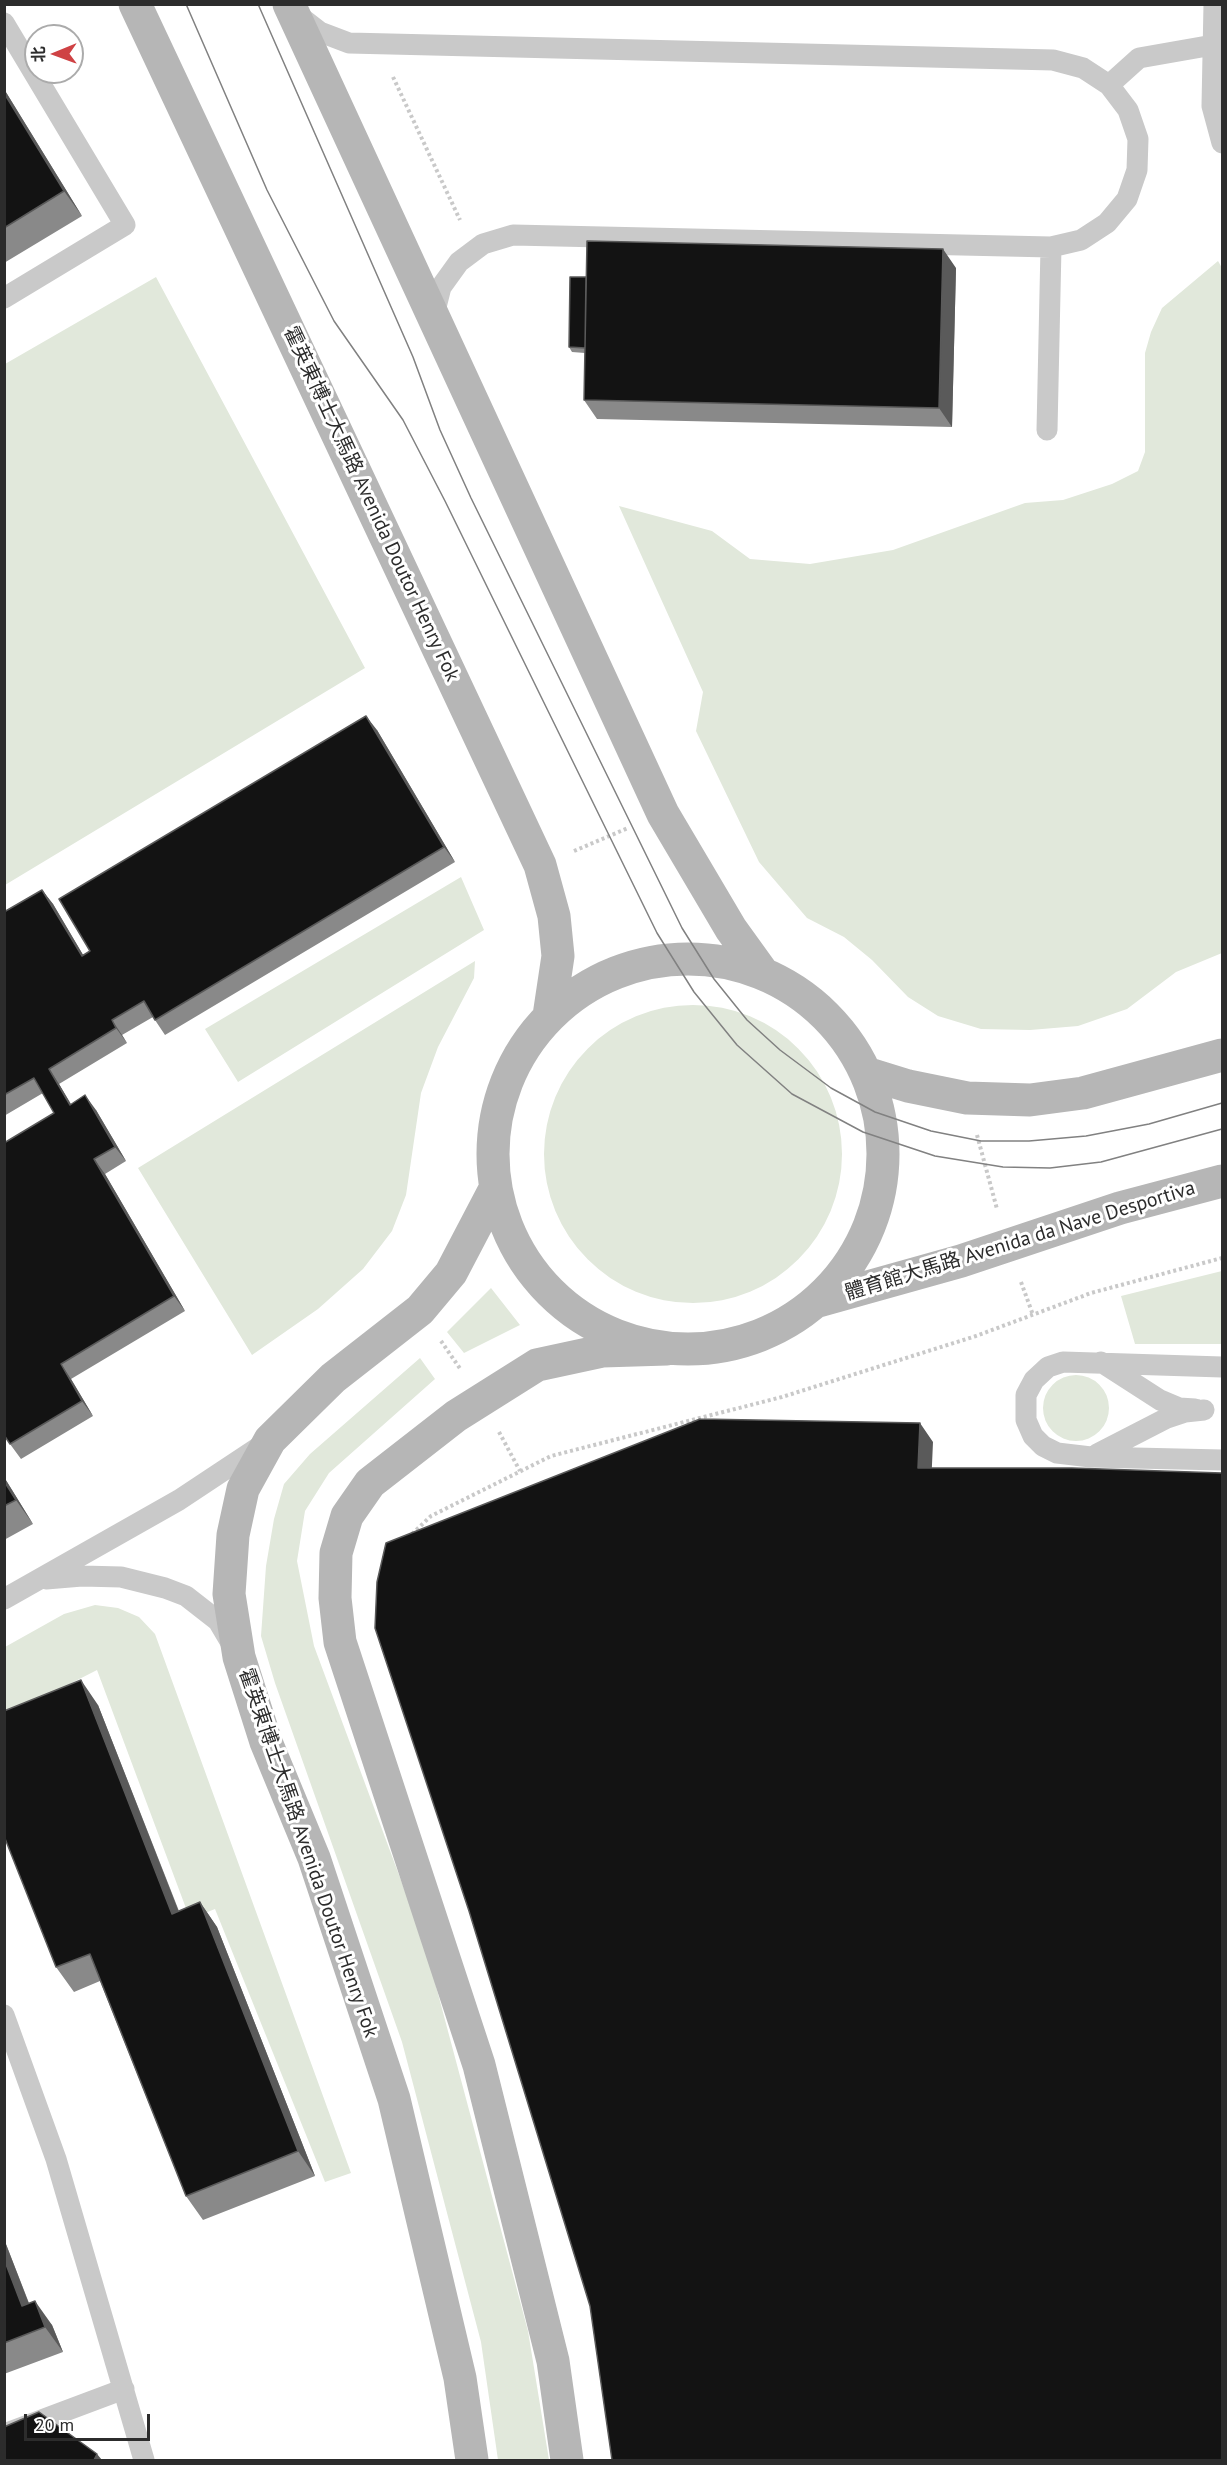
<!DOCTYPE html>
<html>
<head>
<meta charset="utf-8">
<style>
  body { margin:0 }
  #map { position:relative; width:1227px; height:2465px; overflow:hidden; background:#fff; font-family:"PT Sans","Noto Sans SC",sans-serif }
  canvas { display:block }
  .frame { position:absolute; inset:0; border:6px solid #2c2c2c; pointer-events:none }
  .north { position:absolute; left:24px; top:24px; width:60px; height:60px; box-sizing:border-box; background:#fff; border:2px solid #ababab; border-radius:50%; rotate:269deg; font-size:16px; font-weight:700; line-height:24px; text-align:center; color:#2c2c2c }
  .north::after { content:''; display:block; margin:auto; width:21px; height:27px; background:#cf4244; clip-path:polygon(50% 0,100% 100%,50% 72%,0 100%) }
  .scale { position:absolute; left:24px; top:2414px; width:126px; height:27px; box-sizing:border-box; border:3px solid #2c2c2c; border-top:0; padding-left:8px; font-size:18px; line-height:21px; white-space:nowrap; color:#2c2c2c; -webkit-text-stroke:4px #fff; paint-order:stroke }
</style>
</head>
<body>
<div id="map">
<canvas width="1227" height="2465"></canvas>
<div class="frame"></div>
<div class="north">北</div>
<div class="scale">20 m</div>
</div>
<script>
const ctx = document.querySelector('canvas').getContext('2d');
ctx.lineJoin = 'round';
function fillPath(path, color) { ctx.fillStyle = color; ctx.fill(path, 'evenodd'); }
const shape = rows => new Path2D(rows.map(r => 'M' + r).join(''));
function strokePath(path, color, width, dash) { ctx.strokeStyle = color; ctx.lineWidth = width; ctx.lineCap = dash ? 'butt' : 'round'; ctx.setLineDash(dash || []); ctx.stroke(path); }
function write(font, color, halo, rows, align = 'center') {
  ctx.font = font + ' "PT Sans","Noto Sans SC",sans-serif'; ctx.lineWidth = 6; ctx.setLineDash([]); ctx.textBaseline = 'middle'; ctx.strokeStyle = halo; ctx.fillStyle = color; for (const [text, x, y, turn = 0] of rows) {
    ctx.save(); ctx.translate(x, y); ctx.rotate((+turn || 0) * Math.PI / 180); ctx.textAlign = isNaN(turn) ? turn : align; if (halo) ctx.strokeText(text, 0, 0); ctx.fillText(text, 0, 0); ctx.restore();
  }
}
fillPath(shape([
  [1218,261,1222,268,1222,953,1176,972,1127,1009,1078,1026,1030,1030,981,1029,938,1016,908,997,872,960,844,937,807,918,759,862,696,731,703,692,619,506,712,531,750,559,810,564,893,550,1025,503,1063,500,1112,484,1138,471,1145,452,1145,353,1151,332,1162,308],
  [156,277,365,668,5,885,5,364],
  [461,877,484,930,238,1082,205,1029],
  [475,961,474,978,438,1047,421,1093,406,1195,392,1231,363,1269,318,1309,252,1355,138,1168],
  '544 1154a149 149 0 1 1 298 0a149 149 0 1 1-298 0Z',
  [1222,1271,1222,1344,1135,1344,1121,1296],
  [491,1288,520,1325,464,1353,447,1332],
  [420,1358,435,1379,329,1473,305,1511,297,1561,314,1646,425,1945,528,2331,549,2460,498,2460,481,2342,402,2042,275,1683,261,1636,266,1566,274,1519,284,1484,310,1454],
  '1043 1408a33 33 0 1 1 66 0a33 33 0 1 1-66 0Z',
  [95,1605,118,1608,139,1617,155,1634,351,2173,325,2182,215,1909,190,1919,97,1670,5,1717,5,1647,64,1614]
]), '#e1e8db');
strokePath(shape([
  [393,77,460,220],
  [574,851,628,828],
  [977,1135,997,1209],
  [1021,1282,1033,1315],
  [441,1341,461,1370],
  [499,1432,520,1471],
  [412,1534,431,1516,551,1456,782,1397,976,1336,1091,1293,1222,1258]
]), '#c9c9c9', 4, [3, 3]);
strokePath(shape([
  [1214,4,1212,106,1222,143],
  [298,15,320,32,349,43,1053,60,1083,68,1109,85,1128,110,1138,139,1137,170,1127,199,1107,223,1081,240,1051,247,513,235,483,244,459,262,441,287,434,315],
  [4,23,125,225,4,298],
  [1109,85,1139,58,1213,45,1222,46],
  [1047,430,1051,247],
  [1101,1362,1160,1400,1179,1408,1195,1409],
  [1222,1367,1063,1362,1048,1367,1034,1380,1026,1395,1026,1420,1033,1436,1043,1446,1057,1453,1091,1457,1222,1460],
  [1097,1454,1167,1418,1185,1412,1204,1410],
  [46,1579,82,1576,121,1577,165,1588,186,1596,218,1621,231,1643],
  [4,1599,179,1500,262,1445],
  [4,2015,56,2159,144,2460],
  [4,2434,124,2389]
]), '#c9c9c9', 21);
strokePath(shape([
  [135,4,540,865,554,916,558,956,549,1016],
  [289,4,663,814,731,929,762,972],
  '493 1154a195 195 0 1 1 390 0a195 195 0 1 1-390 0Z',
  [866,1073,908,1086,967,1098,1030,1100,1083,1093,1222,1055],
  [818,1301,961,1261,1120,1208,1222,1181],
  [472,2460,460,2378,394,2099,314,1858,266,1742,239,1657,229,1594,233,1535,243,1489,270,1440,333,1378,420,1310,451,1273,495,1189],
  [567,2460,553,2361,479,2065,340,1642,335,1598,336,1553,347,1516,370,1483,456,1416,537,1365,602,1351,667,1349]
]), '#b6b6b6', 33);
strokePath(shape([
  [186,4,267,190,334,321,403,420,445,501,657,933,694,992,737,1045,792,1094,863,1132,935,1156,1003,1167,1050,1168,1101,1162,1222,1129],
  [258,4,413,357,440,430,471,498,682,928,714,979,747,1020,780,1050,831,1088,875,1112,931,1131,981,1141,1029,1141,1086,1136,1149,1124,1222,1103]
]), '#818181', 1.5);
fillPath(shape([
  [4,89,82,216,4,263],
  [956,268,952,427,597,419,584,400,585,353,572,352,569,347,586,277],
  [377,730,455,862,165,1035,153,1017,122,1035,127,1043,59,1084,71,1104,96,1110,126,1161,105,1174,185,1311,71,1379,93,1416,21,1459,10,1444,54,1113,43,1093,4,1116,4,912,42,890,53,904,83,955,90,951],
  [4,1477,33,1524,4,1540],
  [98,1705,179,1911,200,1902,217,1927,315,2176,203,2220,186,2196,100,1981,74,1992,56,1967],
  [4,2239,29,2303,52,2325,63,2352,4,2374]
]), '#898989');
fillPath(shape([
  [4,89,82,216,64,191,4,93],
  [943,249,956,268,952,427,939,408],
  [366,716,377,730,455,862,444,847],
  [42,890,53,904,92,970,82,956],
  [112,1020,122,1035,127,1043,116,1028],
  [49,1069,59,1084,80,1120,70,1105],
  [85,1095,96,1110,126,1161,115,1147],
  [94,1159,105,1174,185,1311,174,1296],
  [61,1364,71,1379,93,1416,82,1401],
  [920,1423,933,1442,931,1487,918,1468],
  [4,1477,33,1524,16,1500,4,1481],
  [81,1680,98,1705,189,1938,172,1914],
  [200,1902,217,1927,315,2176,298,2151],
  [4,2239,39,2330,22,2306,4,2259],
  [35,2301,52,2325,63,2352,45,2327],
  [97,2454,102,2460,94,2460]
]), '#5a5a5a');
const building = shape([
  [4,93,64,191,4,228,4,93],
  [587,241,943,249,939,408,584,400,587,241],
  [570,277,586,277,585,348,569,347,570,277],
  [366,716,444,847,155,1020,144,1001,112,1020,116,1028,49,1069,70,1105,85,1095,115,1147,94,1159,174,1296,61,1364,82,1401,10,1444,4,1435,4,1143,54,1113,34,1078,4,1095,4,912,42,890,82,956,90,951,59,899,366,716],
  [700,1419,920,1423,918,1468,1072,1468,1222,1473,1222,2460,612,2460,590,2306,469,1911,375,1628,377,1582,386,1543,700,1419],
  [4,1481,16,1500,4,1506,4,1481],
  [81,1680,172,1914,200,1902,298,2151,186,2196,90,1954,56,1967,4,1836,4,1711,81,1680],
  [4,2259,22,2306,35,2301,45,2327,4,2343,4,2259],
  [39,2412,97,2454,94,2460,4,2460,4,2427,39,2412]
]);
fillPath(building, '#131313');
strokePath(building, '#5a5a5a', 1.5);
write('20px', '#2c2c2c', '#fff', [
  ["霍英東博士大馬路 Avenida Doutor Henry Fok",371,504,65],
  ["體育館大馬路 Avenida da Nave Desportiva",1020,1241,-17],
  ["霍英東博士大馬路 Avenida Doutor Henry Fok",308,1853,71]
]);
</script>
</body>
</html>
